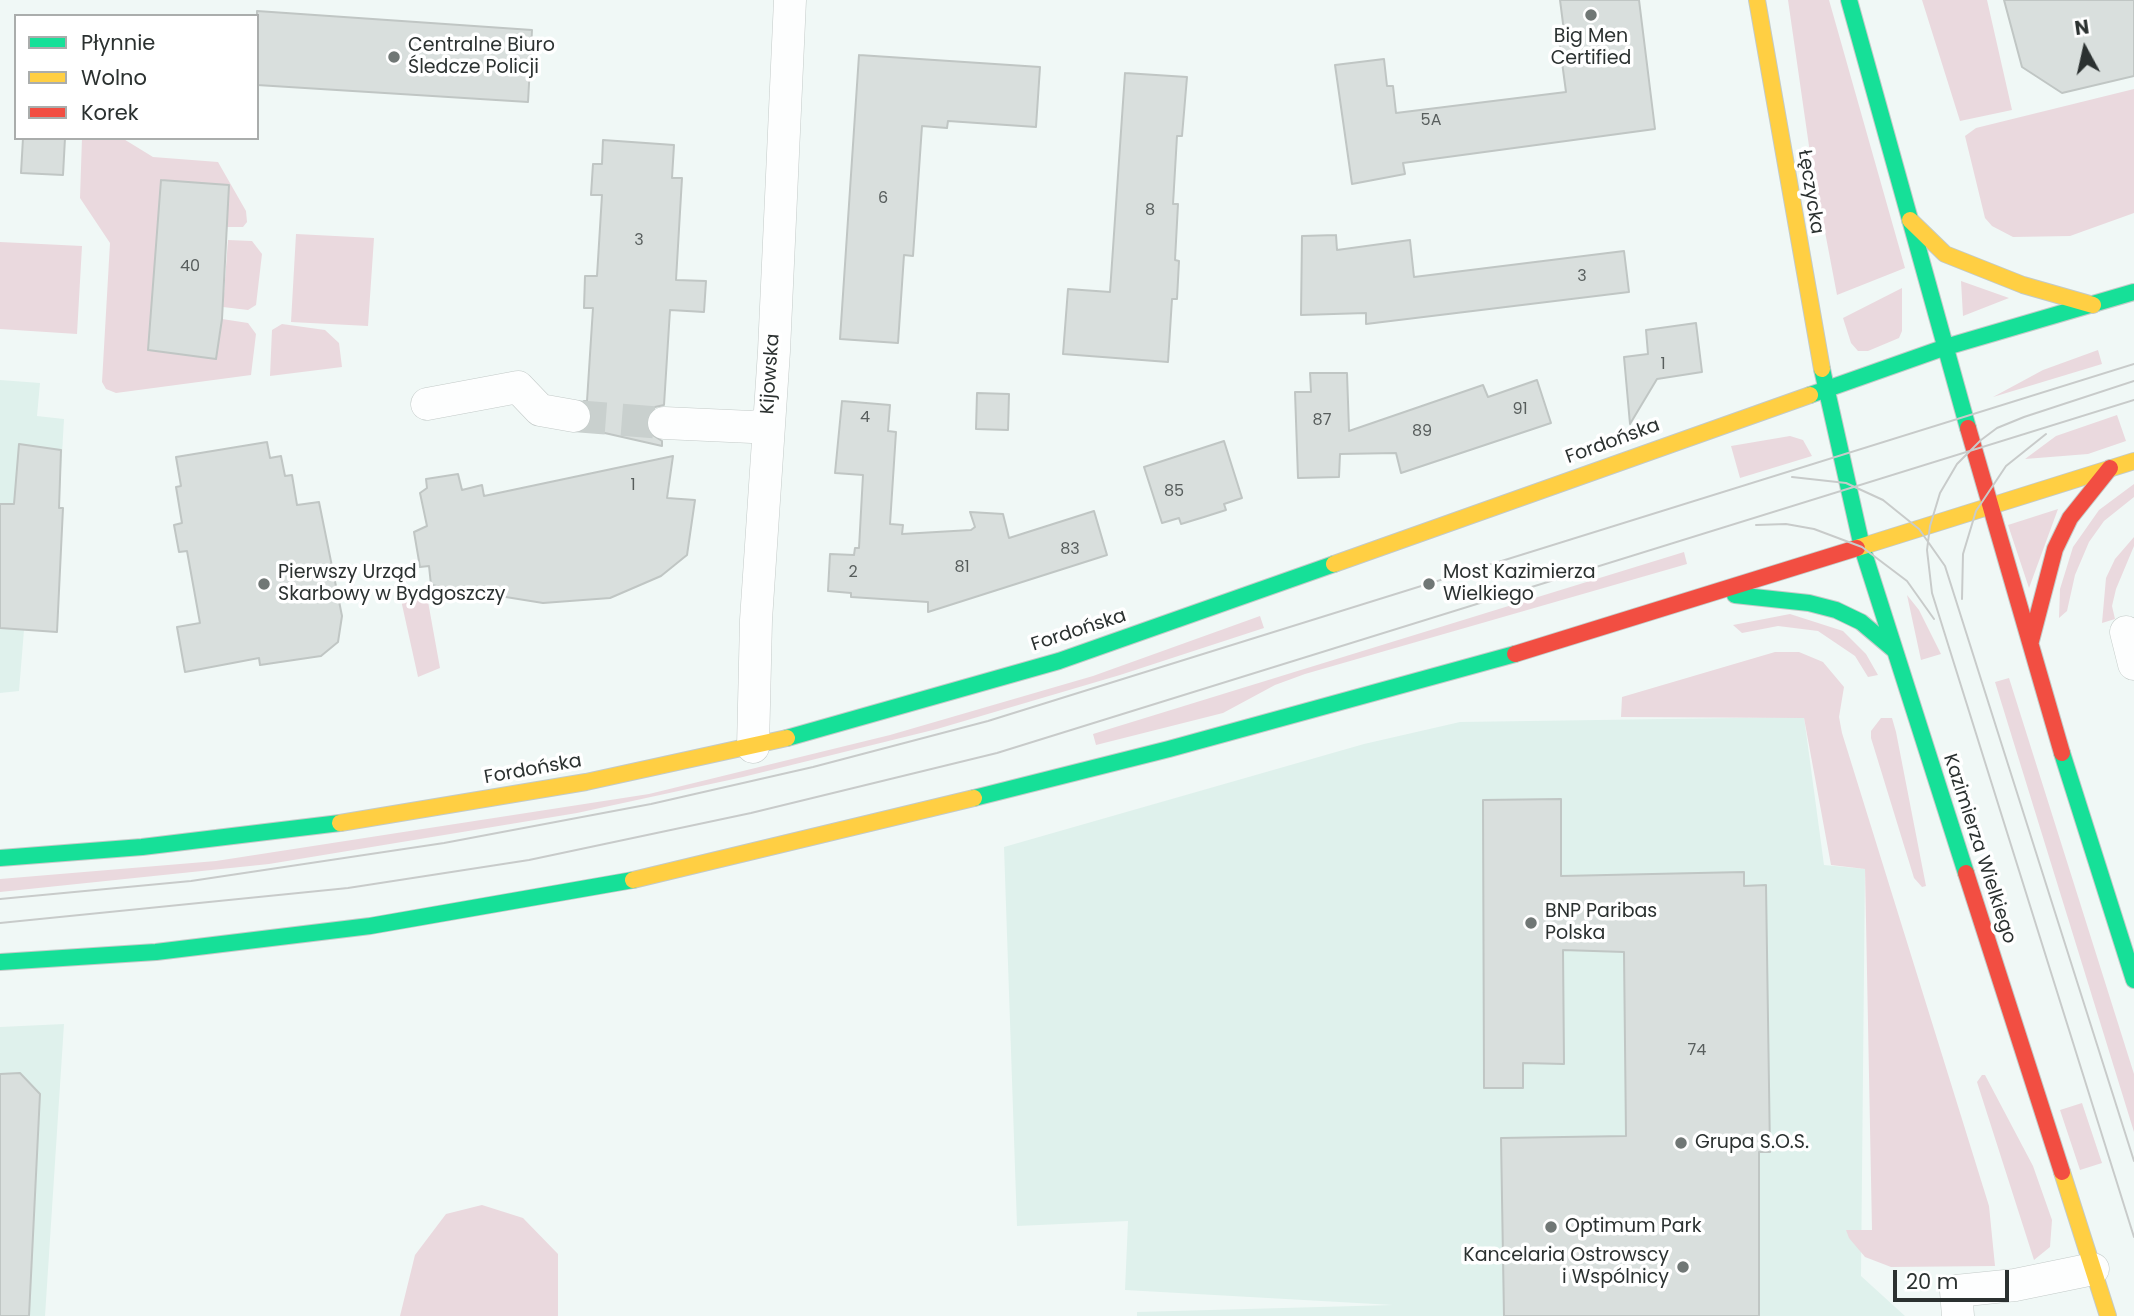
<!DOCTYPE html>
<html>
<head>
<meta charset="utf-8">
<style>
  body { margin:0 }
  #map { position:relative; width:2134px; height:1316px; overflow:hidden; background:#f0f8f6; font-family:Poppins,sans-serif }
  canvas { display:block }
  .legend { position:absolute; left:14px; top:14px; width:245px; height:126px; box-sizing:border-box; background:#fff; border:2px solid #aaadac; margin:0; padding:9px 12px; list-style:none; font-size:21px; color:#2b3130 }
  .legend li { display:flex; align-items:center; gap:14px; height:35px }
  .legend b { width:35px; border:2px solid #aaadac }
  .north { position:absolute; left:2050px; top:14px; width:70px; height:70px; -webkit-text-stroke:5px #fff; paint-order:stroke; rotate:352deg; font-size:19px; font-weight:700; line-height:28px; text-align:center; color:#2b3130 }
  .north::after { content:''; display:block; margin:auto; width:24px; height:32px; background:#2b3130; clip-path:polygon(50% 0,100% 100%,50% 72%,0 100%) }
  .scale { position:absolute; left:1893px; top:1270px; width:116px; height:32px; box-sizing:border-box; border:4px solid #2b3130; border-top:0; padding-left:9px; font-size:21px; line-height:24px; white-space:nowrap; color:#2b3130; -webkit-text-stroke:5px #fff; paint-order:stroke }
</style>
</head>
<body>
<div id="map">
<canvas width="2134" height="1316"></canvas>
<ul class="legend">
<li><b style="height:9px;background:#16e098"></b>Płynnie</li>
<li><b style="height:9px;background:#ffcf43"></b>Wolno</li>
<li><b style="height:9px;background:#f24e42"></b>Korek</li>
</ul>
<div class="north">N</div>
<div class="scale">20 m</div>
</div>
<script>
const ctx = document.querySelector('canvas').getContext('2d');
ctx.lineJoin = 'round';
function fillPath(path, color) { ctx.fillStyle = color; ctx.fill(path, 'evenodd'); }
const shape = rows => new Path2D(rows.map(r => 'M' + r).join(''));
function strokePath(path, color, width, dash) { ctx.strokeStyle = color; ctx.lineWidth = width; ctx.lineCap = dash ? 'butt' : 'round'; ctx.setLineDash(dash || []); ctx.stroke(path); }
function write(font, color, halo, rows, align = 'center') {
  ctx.font = font + ' Poppins,sans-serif'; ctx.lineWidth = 7; ctx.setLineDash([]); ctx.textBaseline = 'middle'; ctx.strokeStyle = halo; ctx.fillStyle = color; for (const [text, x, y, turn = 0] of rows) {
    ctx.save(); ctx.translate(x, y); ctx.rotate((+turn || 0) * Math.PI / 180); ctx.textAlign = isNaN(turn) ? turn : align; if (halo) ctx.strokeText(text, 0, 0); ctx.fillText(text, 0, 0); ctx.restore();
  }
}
fillPath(shape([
  [0,380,40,383,37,416,64,419,59,507,63,508,57,632,24,630,19,691,0,693],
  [1804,717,1824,865,1865,869,1861,1276,1905,1316,1137,1316,1137,1312,1393,1305,1125,1290,1128,1221,1017,1226,1004,847,1364,744,1460,722],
  [64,1024,45,1316,0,1316,0,1027]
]), '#dff1ec');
fillPath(shape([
  [1788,0,1829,0,1905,268,1837,295,1810,153],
  [1922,0,1987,0,2012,110,1960,121],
  [2134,89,2134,213,2070,236,2013,237,1992,226,1985,218,1965,136,1976,128],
  [82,138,122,138,153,157,218,162,246,211,247,222,243,227,227,227,229,185,161,180,148,350,216,359,222,319,248,323,256,334,251,375,116,393,106,389,102,382,110,243,80,198],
  [296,234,374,238,368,326,291,322],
  [228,240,252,241,262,254,256,305,248,310,223,307],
  [0,242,82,246,77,334,0,329],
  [1961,281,2009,298,1963,316],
  [1902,288,1902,331,1899,338,1868,351,1858,351,1851,343,1843,318],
  [282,324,325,330,339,343,342,367,270,376,272,330],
  [2098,350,2102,364,1993,397,2043,370],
  [2117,415,2126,441,2088,454,2025,459,2056,436],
  [1790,436,1803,440,1812,456,1740,478,1731,446],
  [2134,484,2134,497,2104,521,2089,542,2075,575,2067,611,2059,618,2060,589,2073,547,2099,510],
  [2058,509,2029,588,2008,525],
  [2134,537,2134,546,2116,589,2112,606,2115,619,2102,623,2106,578,2115,559],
  [1684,552,1687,564,1305,674,1275,685,1223,713,1096,745,1093,734],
  [1907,595,1919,610,1941,654,1921,660],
  [427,596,440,668,418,677,401,600],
  [1790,614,1843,631,1866,654,1878,675,1868,677,1855,656,1818,631,1778,626,1742,633,1733,625],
  [1260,616,1264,628,1120,675,937,729,743,777,577,813,269,864,0,892,0,879,216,861,649,794,890,735,1093,676],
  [1775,652,1799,652,1823,662,1844,687,1839,717,1842,733,1989,1206,1995,1266,1891,1267,1865,1257,1849,1238,1846,1230,1872,1230,1865,869,1831,865,1804,718,1621,717,1622,697],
  [2009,678,2134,1074,2134,1132,1995,682],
  [1881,718,1892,718,1896,732,1926,886,1922,887,1914,878,1871,738,1871,731],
  [1982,1075,1985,1075,2033,1166,2052,1220,2050,1247,2034,1260,1977,1082],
  [2082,1103,2102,1163,2080,1170,2060,1110],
  [482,1205,523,1218,558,1254,558,1316,400,1316,415,1255,446,1214]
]), '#ead9de');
const building = shape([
  [1560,0,1639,0,1655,129,1403,163,1405,174,1352,184,1335,65,1384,59,1387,86,1393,86,1396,113,1566,92,1558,32,1564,31,1560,0],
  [2004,0,2134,0,2134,76,2062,93,2022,67,2004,0],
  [257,11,532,30,528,102,257,85,257,11],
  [859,55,1040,67,1036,127,948,121,947,128,922,126,913,256,904,255,898,343,840,339,859,55],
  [1125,73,1187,77,1182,136,1177,136,1173,204,1178,204,1175,260,1179,261,1177,299,1172,299,1168,362,1063,354,1068,289,1110,292,1125,73],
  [23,138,65,138,63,175,21,173,23,138],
  [603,140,674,145,672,178,682,178,676,280,706,281,704,312,670,310,664,405,655,407,646,421,648,432,662,441,662,446,587,429,592,419,591,409,584,401,587,401,593,308,584,308,585,276,597,276,602,195,591,195,593,164,602,164,603,140],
  [161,180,229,185,222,319,216,359,148,350,161,180],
  [1336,235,1337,250,1410,240,1414,277,1624,251,1629,292,1366,324,1366,313,1301,315,1302,236,1336,235],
  [1696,323,1702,372,1657,379,1630,424,1624,357,1648,354,1646,330,1696,323],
  [1310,373,1347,373,1349,431,1483,385,1488,397,1537,380,1551,423,1401,473,1396,453,1340,454,1339,477,1298,478,1295,392,1311,392,1310,373],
  [977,393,1009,394,1008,430,976,429,977,393],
  [842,401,890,405,888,431,896,432,890,524,903,525,902,534,971,530,975,527,970,512,1003,514,1009,538,1094,511,1107,555,928,612,928,602,851,597,851,593,828,591,830,554,854,555,855,548,859,548,863,475,835,473,842,401],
  [1224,441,1242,498,1224,504,1226,510,1204,517,1181,524,1179,518,1162,523,1144,467,1224,441],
  [267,442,270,458,281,456,285,476,292,475,297,505,319,502,342,616,338,642,321,656,260,665,259,658,185,672,177,627,200,623,187,551,179,552,174,525,182,523,176,487,181,486,176,457,267,442],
  [19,444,61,450,59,508,63,508,57,632,0,628,0,504,14,504,19,444],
  [673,456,667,498,695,500,687,555,661,576,610,598,543,603,431,585,429,566,420,567,414,532,427,526,420,493,427,488,426,479,458,474,462,490,482,485,484,496,673,456],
  [1561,799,1561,876,1744,872,1744,886,1766,885,1770,1152,1759,1152,1759,1316,1504,1316,1501,1138,1626,1136,1624,952,1563,950,1564,1064,1523,1063,1523,1088,1484,1088,1483,800,1561,799],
  [20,1073,40,1094,29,1316,0,1316,0,1074,20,1073]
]);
fillPath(building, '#d9dfdd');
strokePath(building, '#c0c6c4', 2);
strokePath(shape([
  [574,416,664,423]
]), '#c9d0ce', 32, [32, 16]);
const street = shape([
  [427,404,518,387,540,410,574,416],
  [664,423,752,427,767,424],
  [2126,632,2134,664],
  [753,747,756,620,774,351,790,0],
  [1958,1316,1956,1291,2015,1285,2093,1269]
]);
const fast = shape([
  [1849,0,1968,428],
  [1822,369,1862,547,1966,873],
  [1810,395,1946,347,2134,292],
  [1735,595,1809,603,1836,610,1861,622,1893,649],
  [787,738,1059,661,1334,564],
  [2062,753,2134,980],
  [974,798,1169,749,1515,654],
  [0,858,142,847,340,823],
  [0,962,156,952,370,926,633,880]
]);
const slow = shape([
  [1757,0,1822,369],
  [1910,220,1945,254,2023,285,2093,305],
  [1857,548,2134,461],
  [1334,564,1810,395],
  [340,823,586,782,787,738],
  [633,880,974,798],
  [2062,1172,2108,1316]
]);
const jam = shape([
  [1968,428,2062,753],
  [2031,641,2055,549,2070,518,2110,468],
  [1515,654,1857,548],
  [1966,873,2062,1172]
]);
strokePath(street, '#c3cac8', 33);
strokePath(fast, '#c3cac8', 18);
strokePath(slow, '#c3cac8', 18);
strokePath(jam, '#c3cac8', 18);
strokePath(street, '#fdfefe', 32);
strokePath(fast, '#16e098', 16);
strokePath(slow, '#ffcf43', 16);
strokePath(jam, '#f24e42', 16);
strokePath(shape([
  [2134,381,2024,417,1997,428,1981,440,1957,464,1940,493,1930,526,1927,550,1932,593,1952,657,2134,1237],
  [1792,477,1846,483,1883,500,1919,529,1945,566,2134,1161],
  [1756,525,1786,524,1814,529,1862,547,1907,581,1934,619],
  [1962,599,1963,554,1976,511,2006,466,2046,434],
  [0,899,191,881,444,843,651,804,813,767,988,721,2134,364],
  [0,923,348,888,529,860,751,813,997,753,2134,400]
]), '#c8cbca', 2);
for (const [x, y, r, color] of [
  [1591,15,7,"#707775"],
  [394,57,7,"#707775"],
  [264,584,7,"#707775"],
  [1429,584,7,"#707775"],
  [1531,923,7,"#707775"],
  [1681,1143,7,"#707775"],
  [1551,1227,7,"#707775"],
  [1683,1267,7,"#707775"]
]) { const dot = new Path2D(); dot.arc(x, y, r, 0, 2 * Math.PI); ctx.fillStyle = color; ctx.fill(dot); strokePath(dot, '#fff', 2.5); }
write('16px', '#585e5d', null, [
  ["5A",1431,121],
  ["6",883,199],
  ["8",1150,211],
  ["3",639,241],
  ["40",190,267],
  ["3",1582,277],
  ["1",1663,365],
  ["91",1520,410],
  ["4",865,418],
  ["87",1322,421],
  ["89",1422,432],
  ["1",633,486],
  ["85",1174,492],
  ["83",1070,550],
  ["81",962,568],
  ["2",853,573],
  ["74",1697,1051]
]);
write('19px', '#2b3130', '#fff', [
  ["Big Men",1591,37,"center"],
  ["Certified",1591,59,"center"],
  ["Centralne Biuro",408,46],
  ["Śledcze Policji",408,68],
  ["Pierwszy Urząd",278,573],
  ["Skarbowy w Bydgoszczy",278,595],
  ["Most Kazimierza",1443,573],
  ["Wielkiego",1443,595],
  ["BNP Paribas",1545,912],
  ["Polska",1545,934],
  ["Grupa S.O.S.",1695,1143],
  ["Optimum Park",1565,1227],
  ["Kancelaria Ostrowscy",1669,1256,"right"],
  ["i Wspólnicy",1669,1278,"right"]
], 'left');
write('19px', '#2b3130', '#fff', [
  ["Łęczycka",1810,192,81],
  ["Kijowska",771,374,-86],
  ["Fordońska",1613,442,-20],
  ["Fordońska",1079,631,-18],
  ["Fordońska",533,770,-10],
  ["Kazimierza Wielkiego",1979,849,72]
]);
</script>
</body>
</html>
